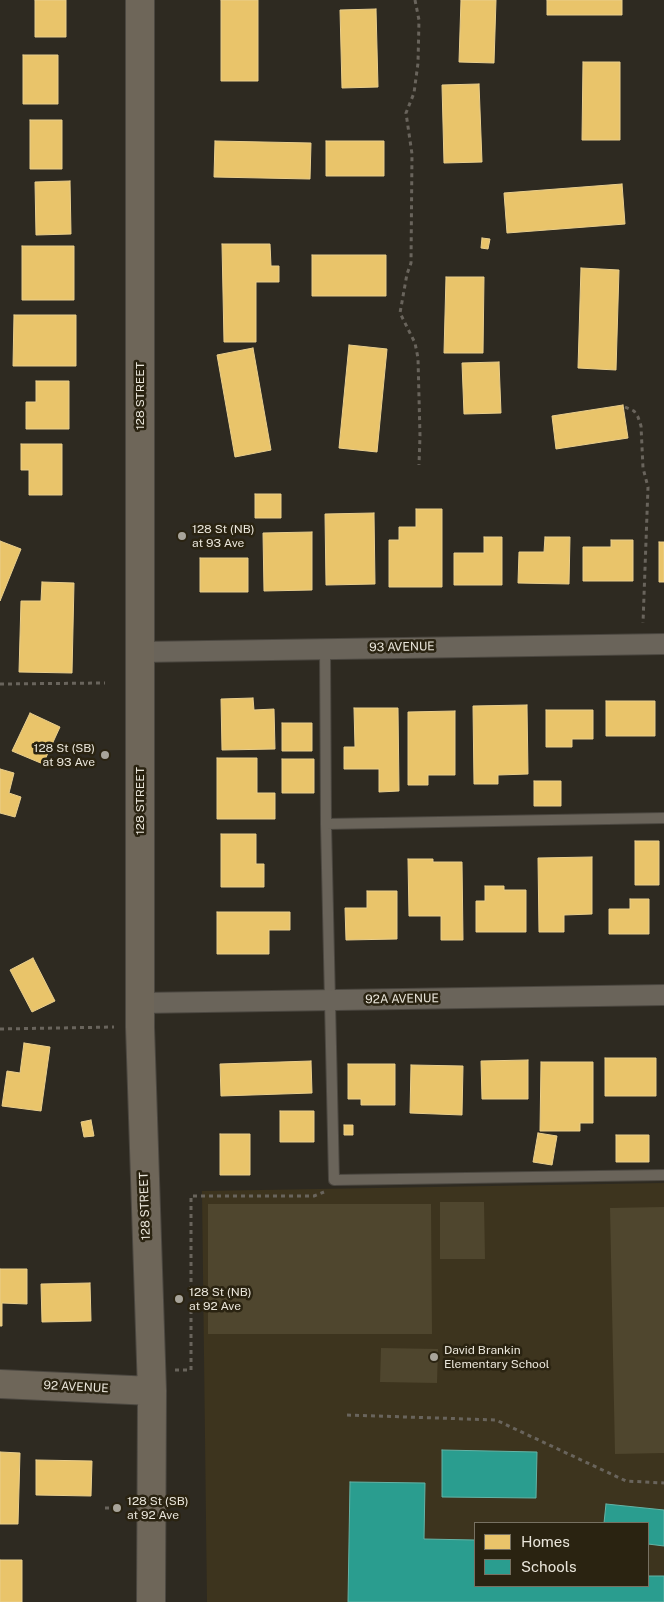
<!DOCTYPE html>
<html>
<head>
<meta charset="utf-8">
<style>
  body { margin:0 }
  #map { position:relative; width:664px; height:1602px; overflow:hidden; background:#2e2a21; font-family:"Public Sans",sans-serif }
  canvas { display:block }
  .legend { position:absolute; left:474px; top:1522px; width:175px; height:65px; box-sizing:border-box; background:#2a2311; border:1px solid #777162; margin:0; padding:6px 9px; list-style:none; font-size:15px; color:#eae6db }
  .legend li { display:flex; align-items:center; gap:10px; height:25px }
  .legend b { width:25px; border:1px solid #777162 }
</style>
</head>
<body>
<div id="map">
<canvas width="664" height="1602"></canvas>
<ul class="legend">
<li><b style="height:14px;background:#e9c46a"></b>Homes</li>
<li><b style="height:14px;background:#2a9d8f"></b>Schools</li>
</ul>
</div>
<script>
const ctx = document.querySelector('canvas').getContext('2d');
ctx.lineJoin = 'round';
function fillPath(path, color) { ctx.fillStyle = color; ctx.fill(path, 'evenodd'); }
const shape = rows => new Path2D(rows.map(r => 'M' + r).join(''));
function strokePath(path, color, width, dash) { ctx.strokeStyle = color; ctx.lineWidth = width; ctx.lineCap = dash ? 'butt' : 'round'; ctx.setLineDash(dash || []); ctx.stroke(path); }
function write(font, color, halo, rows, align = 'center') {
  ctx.font = font + ' "Public Sans",sans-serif'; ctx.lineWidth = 5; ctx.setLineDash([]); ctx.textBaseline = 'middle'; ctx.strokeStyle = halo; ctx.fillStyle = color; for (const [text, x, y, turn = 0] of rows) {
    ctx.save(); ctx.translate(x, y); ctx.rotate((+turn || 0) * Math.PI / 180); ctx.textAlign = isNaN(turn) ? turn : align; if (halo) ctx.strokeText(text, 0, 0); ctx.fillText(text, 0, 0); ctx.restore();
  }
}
fillPath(shape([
  [664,1183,664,1602,207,1602,202,1191],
  [475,1523,648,1523,648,1586,475,1586]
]), '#3d341e');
fillPath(shape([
  [440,1202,484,1202,485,1259,440,1259],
  [208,1204,431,1204,432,1334,208,1334],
  [664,1207,664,1453,615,1454,610,1208],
  [381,1348,438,1349,437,1383,380,1382]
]), '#4f462e');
const homes = shape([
  [35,0,66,0,66,37,35,37,35,0],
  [221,0,258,0,258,81,221,81,221,0],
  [461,0,496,0,494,63,459,62,461,0],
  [547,0,622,0,622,15,547,15,547,0],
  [376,9,378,87,342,88,340,10,376,9],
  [23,55,58,55,58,104,23,104,23,55],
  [583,62,620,62,620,140,582,140,583,62],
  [479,84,482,162,444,163,442,85,479,84],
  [30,120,62,120,62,169,30,169,30,120],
  [215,141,311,143,310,179,214,177,215,141],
  [326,141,384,141,384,176,326,176,326,141],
  [70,181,71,234,36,235,35,182,70,181],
  [622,184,625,224,507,233,504,193,622,184],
  [482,238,490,239,488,249,481,248,482,238],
  [222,244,270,244,271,266,279,266,279,282,256,282,256,342,224,342,222,244],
  [22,246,74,246,74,300,22,300,22,246],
  [312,255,386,255,386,296,312,296,312,255],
  [581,268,619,270,616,370,578,368,581,268],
  [446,277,484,277,483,353,444,353,446,277],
  [14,315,76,315,76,366,13,366,14,315],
  [349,345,387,349,377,452,339,448,349,345],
  [253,348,271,450,235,457,217,355,253,348],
  [499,362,501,413,464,414,462,363,499,362],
  [36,381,69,381,69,429,26,429,26,402,36,402,36,381],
  [623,405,628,438,556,449,552,416,623,405],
  [21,444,62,444,62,495,29,495,29,470,21,470,21,444],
  [255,494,281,494,281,518,255,518,255,494],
  [416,509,442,509,442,587,389,587,389,540,399,540,399,527,416,527,416,509],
  [374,513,375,584,326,585,325,514,374,513],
  [312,532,312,590,264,591,263,533,312,532],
  [484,537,502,537,502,585,454,585,454,553,484,553,484,537],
  [545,537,570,537,569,584,518,583,519,552,544,552,545,537],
  [611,540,633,540,633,581,583,581,583,547,611,547,611,540],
  [0,541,21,549,0,601,0,541],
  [659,542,664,542,664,582,659,582,659,542],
  [200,558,248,558,248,592,200,592,200,558],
  [42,582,74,583,72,673,19,672,21,601,41,601,42,582],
  [253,698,254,710,274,709,275,749,222,750,221,699,253,698],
  [606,701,655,701,655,736,606,736,606,701],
  [527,705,528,774,498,775,498,784,474,784,473,706,527,705],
  [354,708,398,708,399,791,379,792,379,769,344,769,344,747,355,747,354,708],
  [546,710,593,710,593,739,572,739,572,747,546,747,546,710],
  [455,711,455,775,428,775,428,785,408,785,408,712,455,711],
  [30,713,60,727,43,764,12,751,30,713],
  [282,723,312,723,312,751,282,751,282,723],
  [217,758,257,758,257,793,275,793,275,819,217,819,217,758],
  [282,759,314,759,314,793,282,793,282,759],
  [0,769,14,773,9,793,21,797,15,817,0,813,0,769],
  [534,781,561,781,561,806,534,806,534,781],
  [221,834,256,834,256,864,264,864,264,887,221,887,221,834],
  [635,841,659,841,659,885,635,885,635,841],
  [592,857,592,914,564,915,564,932,539,932,538,858,592,857],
  [408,859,433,859,433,862,462,862,463,940,441,940,441,916,409,916,408,859],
  [485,886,504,886,504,890,526,890,526,932,476,932,476,901,485,901,485,886],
  [367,891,397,891,397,939,346,940,345,908,367,908,367,891],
  [630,899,649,899,649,934,609,934,609,909,630,909,630,899],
  [217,912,290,912,290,930,269,930,269,954,217,954,217,912],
  [33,958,55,1001,32,1012,10,970,33,958],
  [24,1043,50,1047,41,1111,2,1106,7,1071,20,1073,24,1043],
  [605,1058,656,1058,656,1096,605,1096,605,1058],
  [528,1060,528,1099,482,1099,481,1061,528,1060],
  [311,1061,312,1093,221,1096,220,1064,311,1061],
  [541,1062,593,1062,593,1123,580,1123,580,1131,540,1131,541,1062],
  [348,1064,395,1064,395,1105,361,1105,361,1099,348,1099,348,1064],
  [411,1065,463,1066,462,1115,410,1113,411,1065],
  [280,1111,314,1111,314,1142,280,1142,280,1111],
  [91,1120,94,1136,84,1137,81,1122,91,1120],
  [344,1125,353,1125,353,1135,344,1135,344,1125],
  [538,1133,557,1136,552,1165,533,1162,538,1133],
  [220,1134,250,1134,250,1175,220,1175,220,1134],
  [616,1135,649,1135,649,1162,616,1162,616,1135],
  [0,1269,27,1269,27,1304,2,1303,2,1326,0,1326,0,1269],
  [90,1283,91,1321,42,1322,41,1284,90,1283],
  [0,1452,20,1453,18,1524,0,1524,0,1452],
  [36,1460,92,1461,91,1496,36,1495,36,1460],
  [0,1560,22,1560,22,1602,0,1602,0,1560]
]);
fillPath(homes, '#e9c46a');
strokePath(homes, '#e9ce8c', 1);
const schools = shape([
  [442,1450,537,1452,536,1498,442,1497,442,1450],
  [350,1482,425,1483,424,1539,475,1540,475,1586,648,1586,648,1576,664,1576,664,1602,348,1602,350,1482],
  [606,1504,664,1510,664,1546,648,1544,648,1523,604,1523,606,1504]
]);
fillPath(schools, '#2a9d8f');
strokePath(schools, '#64b3a6', 1);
const lane = shape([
  [325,648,326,824],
  [664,818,326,824,334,1180,664,1175]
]);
const street = shape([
  [141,652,664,644],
  [140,1003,664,995]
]);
const secondary = shape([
  [140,0,140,1027,152,1391,151,1602],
  [0,1384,152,1391]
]);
strokePath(lane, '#4b4740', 12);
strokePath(street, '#4b4740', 22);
strokePath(secondary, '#4b4740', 30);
strokePath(shape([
  [415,0,419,20,418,63,414,93,406,113,412,154,411,263,407,274,400,313,415,343,418,358,420,436,419,465],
  [625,407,634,411,638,417,641,426,643,468,648,487,643,623],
  [0,684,105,683],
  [0,1029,114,1027],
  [175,1370,191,1370,191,1196,314,1196,324,1192],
  [347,1415,496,1420,626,1481,664,1483],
  [105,1508,117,1508]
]), '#69645c', 3, [4, 4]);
strokePath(lane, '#6a645a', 10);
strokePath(street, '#6a645a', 20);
strokePath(secondary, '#6e6659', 28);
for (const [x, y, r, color] of [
  [182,536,5,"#a8a49a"],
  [105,755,5,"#a8a49a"],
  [179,1299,5,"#a8a49a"],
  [434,1357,5,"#a8a49a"],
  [117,1508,5,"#a8a49a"]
]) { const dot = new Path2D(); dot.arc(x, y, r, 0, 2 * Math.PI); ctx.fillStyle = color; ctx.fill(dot); strokePath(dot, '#2a2311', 2); }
write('12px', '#eae6db', '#2a2311', [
  ["128 STREET",140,396,-90],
  ["93 AVENUE",402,647,-1],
  ["128 STREET",140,801,-90],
  ["92A AVENUE",402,999,-1],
  ["128 STREET",145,1206,-92],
  ["92 AVENUE",76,1387,3]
]);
write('12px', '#eae6db', '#2a2311', [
  ["128 St (NB)",192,529],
  ["at 93 Ave",192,543],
  ["128 St (SB)",95,748,"right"],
  ["at 93 Ave",95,762,"right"],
  ["128 St (NB)",189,1292],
  ["at 92 Ave",189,1306],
  ["David Brankin",444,1350],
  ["Elementary School",444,1364],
  ["128 St (SB)",127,1501],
  ["at 92 Ave",127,1515]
], 'left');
</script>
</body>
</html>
